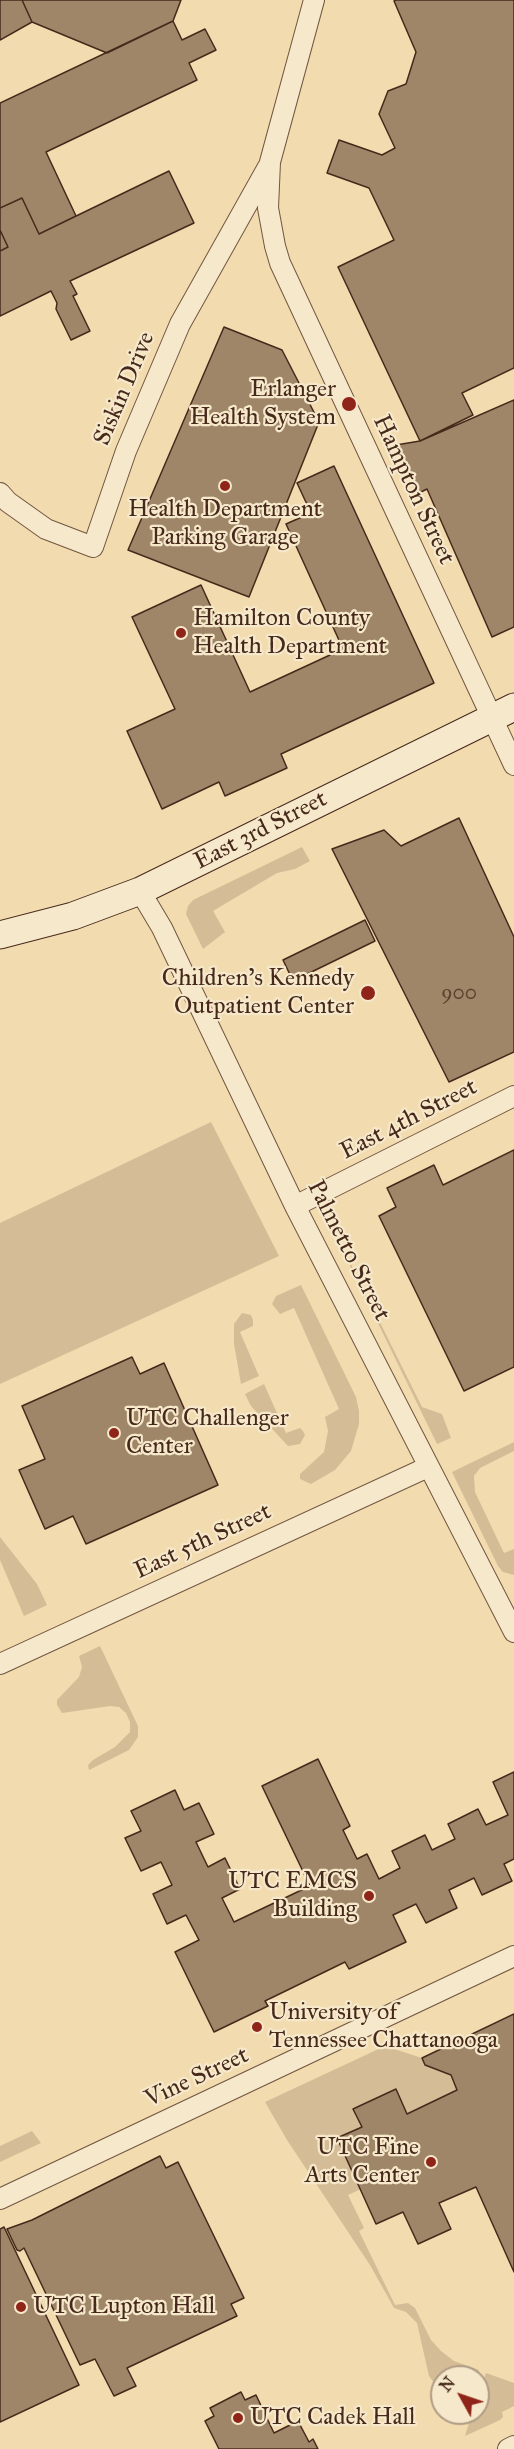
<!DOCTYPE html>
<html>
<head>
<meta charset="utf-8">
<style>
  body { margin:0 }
  #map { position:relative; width:514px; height:2449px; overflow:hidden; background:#f1dbaf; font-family:"IM FELL Great Primer",serif }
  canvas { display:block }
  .north { position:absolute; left:430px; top:2365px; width:60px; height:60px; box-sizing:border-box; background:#f6e8cb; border:2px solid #b09c85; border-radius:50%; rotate:310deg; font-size:16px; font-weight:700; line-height:24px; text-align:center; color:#47291b }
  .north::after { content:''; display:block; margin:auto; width:21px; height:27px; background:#8f2418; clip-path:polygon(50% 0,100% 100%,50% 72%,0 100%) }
</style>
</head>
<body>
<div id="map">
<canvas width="514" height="2449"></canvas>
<div class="north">N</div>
</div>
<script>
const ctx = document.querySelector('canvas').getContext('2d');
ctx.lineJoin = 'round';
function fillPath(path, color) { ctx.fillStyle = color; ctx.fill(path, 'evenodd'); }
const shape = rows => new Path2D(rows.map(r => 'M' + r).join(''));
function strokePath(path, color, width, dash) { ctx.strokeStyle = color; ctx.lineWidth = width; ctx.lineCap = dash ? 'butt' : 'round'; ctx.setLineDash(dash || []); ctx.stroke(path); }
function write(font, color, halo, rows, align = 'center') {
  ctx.font = font + ' "IM FELL Great Primer",serif'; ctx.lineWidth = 4.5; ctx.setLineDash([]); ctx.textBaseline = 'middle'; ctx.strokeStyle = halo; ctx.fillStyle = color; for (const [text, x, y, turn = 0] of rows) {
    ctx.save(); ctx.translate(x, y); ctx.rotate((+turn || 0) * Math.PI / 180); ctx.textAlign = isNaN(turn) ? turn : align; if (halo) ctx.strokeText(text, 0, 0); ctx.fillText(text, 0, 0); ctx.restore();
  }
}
fillPath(shape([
  [302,847,310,861,295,869,277,873,213,911,225,932,203,949,186,914,188,906,193,900],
  [211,1122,279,1256,0,1384,0,1223],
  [351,1264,422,1407,442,1414,451,1438,437,1444,350,1266],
  [301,1285,356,1397,359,1411,359,1424,351,1451,335,1470,311,1484,300,1479,300,1474,324,1452,328,1431,325,1417,339,1409,294,1308,280,1314,272,1304,276,1296],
  [242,1313,251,1315,253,1320,253,1326,240,1332,259,1376,241,1384,234,1344,234,1324],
  [264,1384,286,1433,300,1428,303,1431,305,1435,300,1444,288,1446,251,1406,245,1394],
  [514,1442,514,1451,480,1468,474,1476,475,1492,504,1553,514,1549,514,1575,503,1572,498,1566,452,1472],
  [0,1537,37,1584,47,1605,24,1616,0,1560],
  [100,1646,138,1726,138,1737,129,1750,89,1770,88,1765,93,1760,115,1747,130,1732,130,1722,126,1713,119,1707,110,1706,62,1713,57,1705,57,1700,79,1677,82,1667,79,1656],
  [385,2046,422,2058,425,2065,451,2075,457,2090,407,2114,396,2089,353,2109,362,2127,337,2139,361,2189,348,2195,364,2228,359,2231,395,2305,408,2303,415,2308,431,2340,441,2351,454,2361,479,2370,477,2377,442,2377,442,2393,429,2376,417,2323,406,2312,394,2308,370,2265,287,2140,265,2102],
  [32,2131,41,2143,0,2162,0,2146],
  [486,2373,514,2383,514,2406,502,2412,503,2417,500,2420,465,2436,472,2413,478,2413,478,2396]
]), '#d4bd96');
const building = shape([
  [0,0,22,0,32,22,0,40,0,0],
  [22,0,181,0,173,21,107,53,32,22,22,0],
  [396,0,514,0,514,368,462,393,473,415,420,441,338,267,394,240,369,188,327,173,339,140,382,155,395,148,379,114,388,91,406,84,416,52,394,1,396,0],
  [173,21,182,40,205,29,216,50,189,63,197,80,46,152,76,216,39,234,22,198,0,208,0,103,173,21],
  [169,171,194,223,70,281,77,294,73,296,90,331,71,340,56,309,57,303,51,291,0,316,0,251,8,247,0,230,0,208,22,198,39,234,169,171],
  [0,230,8,247,0,251,0,230],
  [224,327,282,350,319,422,249,597,128,550,224,327],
  [514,400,514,627,492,637,427,489,417,494,396,445,420,441,514,400],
  [334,466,434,683,281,754,287,768,225,796,219,782,162,809,127,731,175,709,132,617,201,585,250,692,343,649,286,524,311,513,297,483,334,466],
  [459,818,514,937,514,1052,449,1082,332,849,384,830,401,846,459,818],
  [365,920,375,941,293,981,283,960,365,920],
  [514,1150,514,1367,464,1391,379,1216,396,1207,387,1188,434,1165,443,1185,514,1150],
  [132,1357,140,1374,164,1363,218,1485,86,1544,73,1516,45,1529,19,1470,45,1459,22,1406,132,1357],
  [318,1759,350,1826,343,1830,357,1859,367,1854,379,1879,400,1868,392,1851,425,1835,432,1850,455,1839,448,1824,478,1809,486,1825,508,1815,493,1782,514,1772,514,1859,504,1864,512,1881,482,1895,474,1878,449,1890,457,1908,426,1923,416,1904,393,1915,406,1942,349,1969,345,1962,265,2001,268,2006,214,2032,175,1952,199,1940,186,1915,167,1924,153,1894,172,1885,161,1862,141,1871,125,1838,141,1831,131,1811,175,1790,184,1810,199,1803,214,1834,196,1842,208,1867,225,1858,240,1889,222,1898,234,1922,310,1886,262,1786,318,1759],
  [514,2014,514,2272,476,2187,439,2203,451,2229,418,2244,403,2212,376,2224,337,2138,362,2127,353,2109,396,2089,407,2114,457,2090,451,2075,425,2065,422,2058,514,2014],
  [160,2156,166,2168,178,2162,244,2298,231,2304,237,2316,127,2368,136,2386,114,2396,95,2359,80,2365,24,2248,20,2251,17,2250,7,2229,32,2220,160,2156],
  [4,2227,79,2385,0,2422,0,2229,4,2227],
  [241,2392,245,2400,256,2395,274,2433,298,2421,309,2442,313,2439,318,2449,219,2449,205,2421,214,2416,210,2408,241,2392]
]);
fillPath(building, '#9f8668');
strokePath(building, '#47291b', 1.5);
const minor = shape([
  [314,0,270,162,268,208,275,246,280,263,514,765],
  [0,493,8,502,46,529,93,547,126,451,180,324,268,167],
  [140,891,162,928,295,1206,514,1632],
  [295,1206,514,1096],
  [0,1664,428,1467],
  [0,2199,514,1956],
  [508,2449,514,2446]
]);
const secondary = shape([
  [0,935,73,916,140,891,514,707]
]);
strokePath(minor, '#725640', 22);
strokePath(secondary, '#47291b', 29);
strokePath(minor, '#f6e8cb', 20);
strokePath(secondary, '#f6e8cb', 27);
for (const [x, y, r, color] of [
  [349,404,8,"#8f2418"],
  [225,486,6,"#8f2418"],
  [181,633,6,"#8f2418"],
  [368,993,8,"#8f2418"],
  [114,1433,6,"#8f2418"],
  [369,1896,6,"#8f2418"],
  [257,2027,6,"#8f2418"],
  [431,2162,6,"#8f2418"],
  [21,2307,6,"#8f2418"],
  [238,2418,6,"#8f2418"]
]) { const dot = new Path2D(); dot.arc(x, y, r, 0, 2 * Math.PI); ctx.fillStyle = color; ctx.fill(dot); strokePath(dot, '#f6e8cb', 2); }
write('21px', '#5d402e', null, [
  ["900",459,994]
]);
write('24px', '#47291b', '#f6e8cb', [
  ["Siskin Drive",125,389,-67],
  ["Hampton Street",413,490,65],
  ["East 3rd Street",261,831,-27],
  ["East 4th Street",409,1120,-27],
  ["Palmetto Street",348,1251,63],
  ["East 5th Street",203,1542,-25],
  ["Vine Street",197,2078,-25]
]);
write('24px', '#47291b', '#f6e8cb', [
  ["Erlanger",336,390,"right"],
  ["Health System",336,418,"right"],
  ["Health Department",225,510,"center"],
  ["Parking Garage",225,538,"center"],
  ["Hamilton County",193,619],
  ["Health Department",193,647],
  ["Children's Kennedy",354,979,"right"],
  ["Outpatient Center",354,1007,"right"],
  ["UTC Challenger",126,1419],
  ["Center",126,1447],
  ["UTC EMCS",357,1882,"right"],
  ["Building",357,1910,"right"],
  ["University of",269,2013],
  ["Tennessee Chattanooga",269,2041],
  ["UTC Fine",419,2148,"right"],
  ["Arts Center",419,2176,"right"],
  ["UTC Lupton Hall",33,2307],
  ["UTC Cadek Hall",250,2418]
], 'left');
</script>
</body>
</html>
